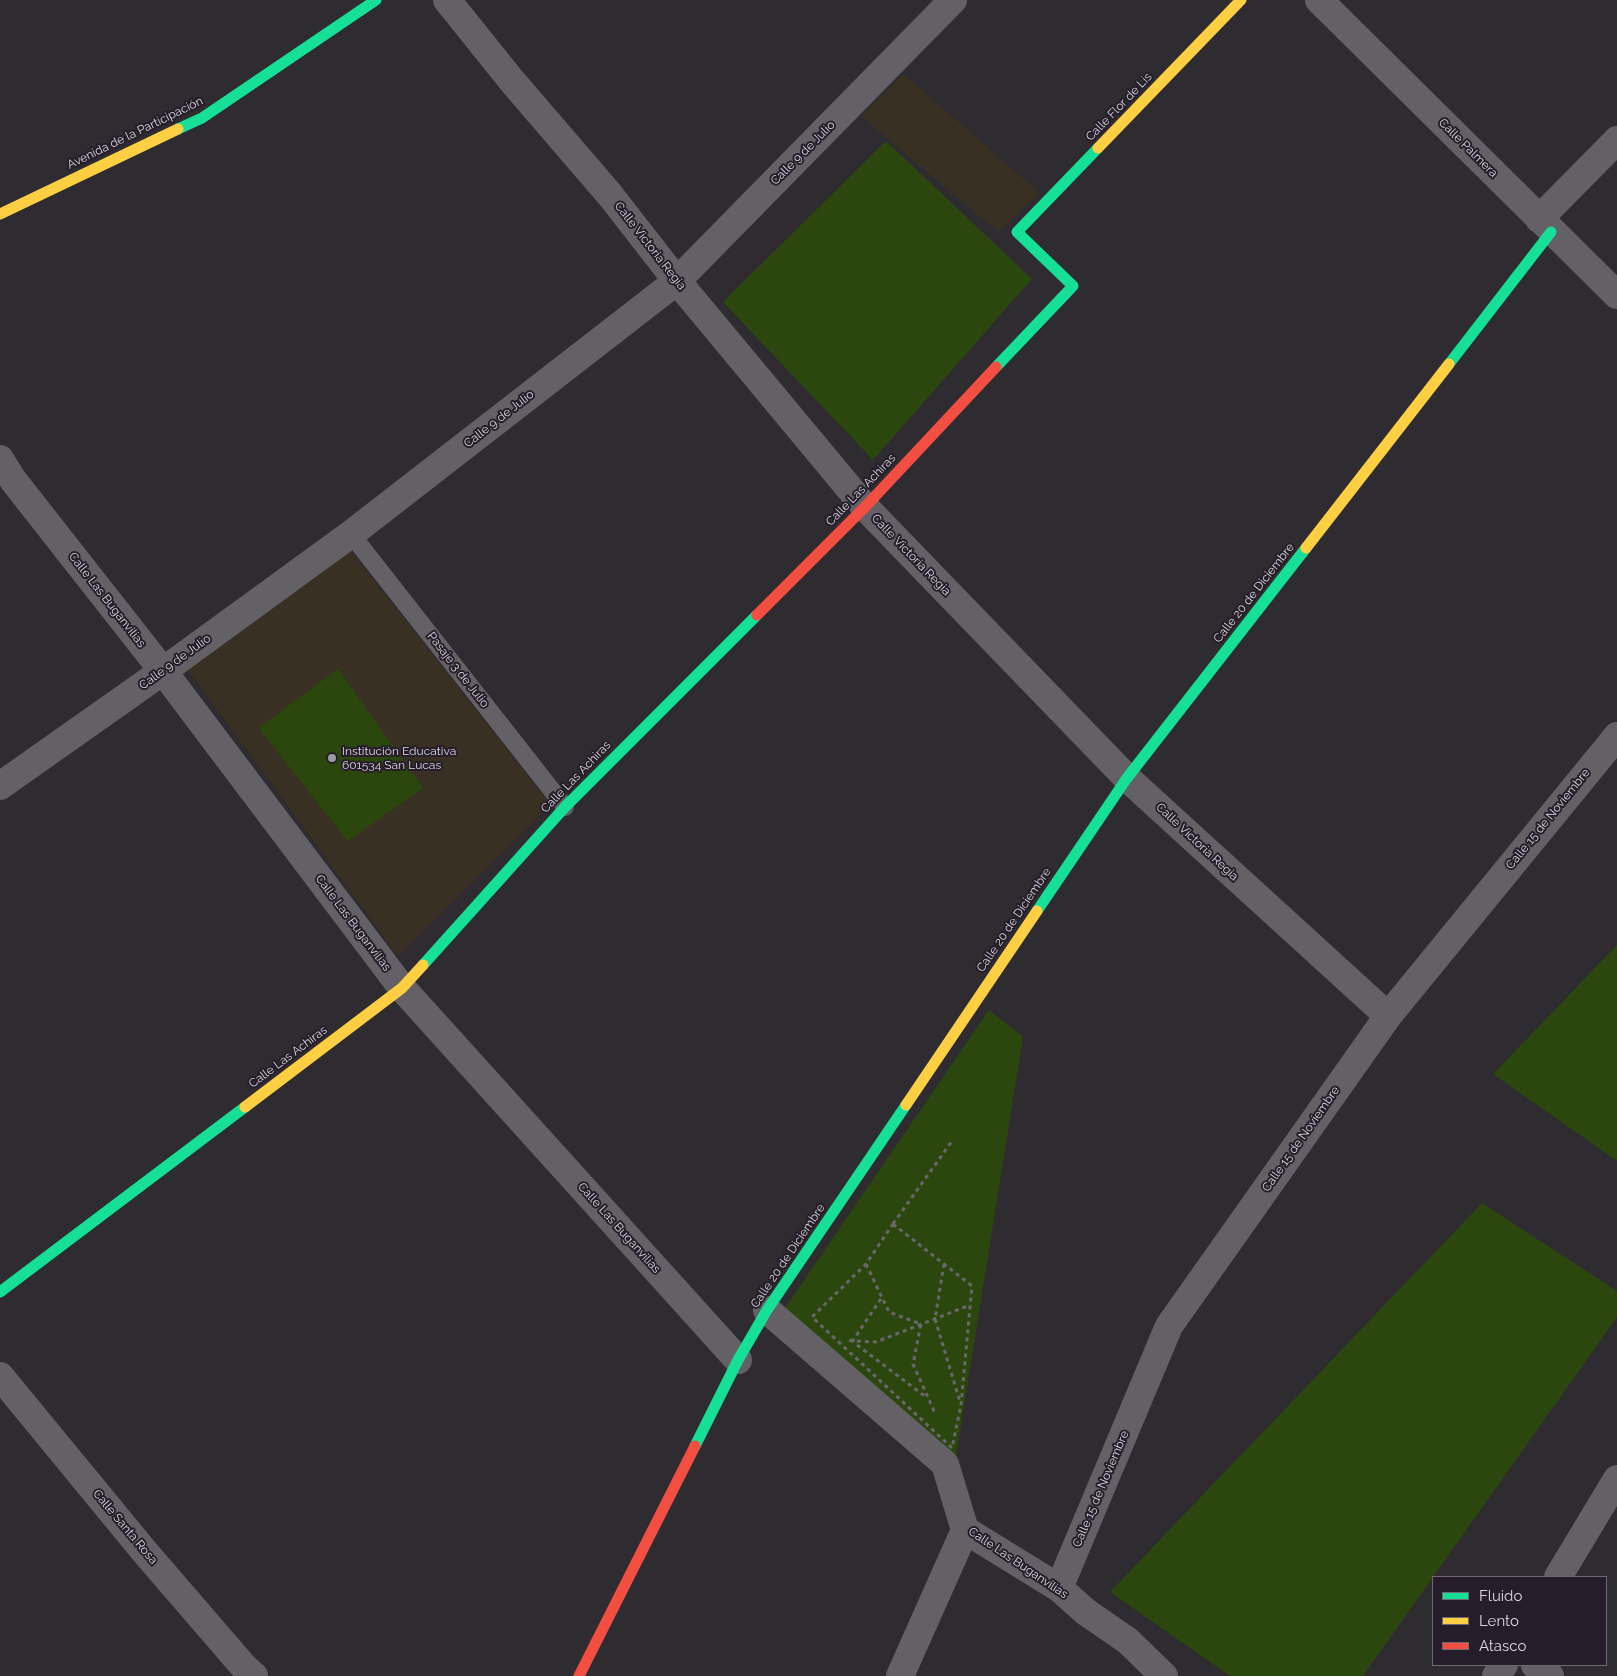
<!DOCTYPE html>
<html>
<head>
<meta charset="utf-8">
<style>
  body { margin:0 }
  #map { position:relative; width:1617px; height:1676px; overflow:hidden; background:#2e2b31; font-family:Raleway,sans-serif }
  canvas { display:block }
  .legend { position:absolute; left:1432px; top:1576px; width:175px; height:90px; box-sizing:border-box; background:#251e2a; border:1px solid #6e6872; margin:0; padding:6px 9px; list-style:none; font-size:15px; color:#dbd7df }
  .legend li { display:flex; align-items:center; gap:10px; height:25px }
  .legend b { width:25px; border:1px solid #6e6872 }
</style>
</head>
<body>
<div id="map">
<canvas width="1617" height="1676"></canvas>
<ul class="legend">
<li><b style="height:6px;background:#16e098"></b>Fluido</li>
<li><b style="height:6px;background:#ffcf43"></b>Lento</li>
<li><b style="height:6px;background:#f24e42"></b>Atasco</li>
</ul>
</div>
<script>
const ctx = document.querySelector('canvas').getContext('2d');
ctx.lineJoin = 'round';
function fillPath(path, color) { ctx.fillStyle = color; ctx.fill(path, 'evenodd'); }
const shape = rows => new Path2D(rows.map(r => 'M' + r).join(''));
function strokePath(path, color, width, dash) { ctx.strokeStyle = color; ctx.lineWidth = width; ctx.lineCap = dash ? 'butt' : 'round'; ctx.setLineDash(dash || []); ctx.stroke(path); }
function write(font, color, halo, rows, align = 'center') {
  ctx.font = font + ' Raleway,sans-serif'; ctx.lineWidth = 4; ctx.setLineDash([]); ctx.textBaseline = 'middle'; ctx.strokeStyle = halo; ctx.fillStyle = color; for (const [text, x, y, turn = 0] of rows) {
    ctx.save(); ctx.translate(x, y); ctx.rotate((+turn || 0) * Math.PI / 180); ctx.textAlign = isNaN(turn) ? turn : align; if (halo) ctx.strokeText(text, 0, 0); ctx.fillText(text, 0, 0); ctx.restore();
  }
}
fillPath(shape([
  [904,74,1040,193,998,232,861,116],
  [351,551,551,805,398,956,188,670]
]), '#383123');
fillPath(shape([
  [886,141,1032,279,873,460,723,302],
  [338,669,423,788,348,841,259,728],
  [1617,945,1617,1161,1493,1074],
  [989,1010,1023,1037,955,1463,785,1308],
  [1482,1203,1617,1291,1617,1317,1363,1676,1230,1676,1110,1592]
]), '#2c470e');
strokePath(shape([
  [893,1224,972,1286,961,1405,952,1448,812,1317,866,1264,893,1224],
  [893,1224,952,1141],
  [866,1264,889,1312,921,1324,913,1364,935,1413],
  [944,1264,935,1319,960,1402],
  [849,1340,852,1341,876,1342,970,1305],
  [852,1342,882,1297],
  [857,1345,926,1397]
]), '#6a676c', 3, [4, 4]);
strokePath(shape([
  [351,534,565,807]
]), '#646166', 18);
strokePath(shape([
  [447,0,512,81,610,195,677,281,865,507,1127,778,1388,1016],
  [1319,0,1617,295],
  [1539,219,1617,140],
  [0,459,13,480,163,671,402,988,738,1360],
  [0,786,163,671,351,534,677,281,953,0],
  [767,1310,945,1464,965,1530,1059,1588,1086,1612,1128,1641,1164,1676],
  [0,1376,144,1551,244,1667,254,1676],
  [1558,1577,1617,1479],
  [1059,1588,1169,1326,1388,1016,1617,736],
  [1535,1665,1550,1676],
  [900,1676,965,1530],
  [1496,1676,1504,1665]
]), '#646166', 28);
strokePath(shape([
  [178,129,202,118,376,0],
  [1449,364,1551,232],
  [996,367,1073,286,1017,232,1098,148],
  [1037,911,1127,778,1306,548],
  [423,965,565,807,757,615],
  [0,1292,245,1107],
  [695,1446,738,1360,767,1310,906,1105]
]), '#16e098', 11);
strokePath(shape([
  [1098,148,1241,0],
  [0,214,178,129],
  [1306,548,1449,364],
  [906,1105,1037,911],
  [245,1107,402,988,423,965]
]), '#ffcf43', 11);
strokePath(shape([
  [757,615,865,507,996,367],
  [579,1676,695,1446]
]), '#f24e42', 11);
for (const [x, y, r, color] of [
  [332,758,5,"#9e9ba2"]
]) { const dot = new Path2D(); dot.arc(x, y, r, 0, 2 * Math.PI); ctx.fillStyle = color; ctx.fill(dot); strokePath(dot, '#251e2a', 2); }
write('12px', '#dbd7df', '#251e2a', [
  ["Calle Flor de Lis",1119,107,-46],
  ["Avenida de la Participación",135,133,-26],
  ["Calle Palmera",1468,148,45],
  ["Calle 9 de Julio",803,153,-45],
  ["Calle Victoria Regia",650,246,52],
  ["Calle 9 de Julio",499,419,-38],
  ["Calle Las Achiras",861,490,-46],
  ["Calle Victoria Regia",911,555,46],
  ["Calle 20 de Diciembre",1254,593,-52],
  ["Calle Las Buganvilias",107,600,52],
  ["Calle 9 de Julio",175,662,-36],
  ["Pasaje 3 de Julio",458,670,52],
  ["Calle Las Achiras",576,777,-46],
  ["Calle 15 de Noviembre",1548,819,-51],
  ["Calle Victoria Regia",1197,842,43],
  ["Calle 20 de Diciembre",1014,920,-56],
  ["Calle Las Buganvilias",353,923,53],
  ["Calle Las Achiras",288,1057,-37],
  ["Calle 15 de Noviembre",1301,1139,-55],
  ["Calle Las Buganvilias",619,1228,48],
  ["Calle 20 de Diciembre",788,1256,-56],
  ["Calle 15 de Noviembre",1101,1489,-67],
  ["Calle Santa Rosa",125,1527,50],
  ["Calle Las Buganvilias",1018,1563,34]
]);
write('12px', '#dbd7df', '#251e2a', [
  ["Institución Educativa",342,751],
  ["601534 San Lucas",342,765]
], 'left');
</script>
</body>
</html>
